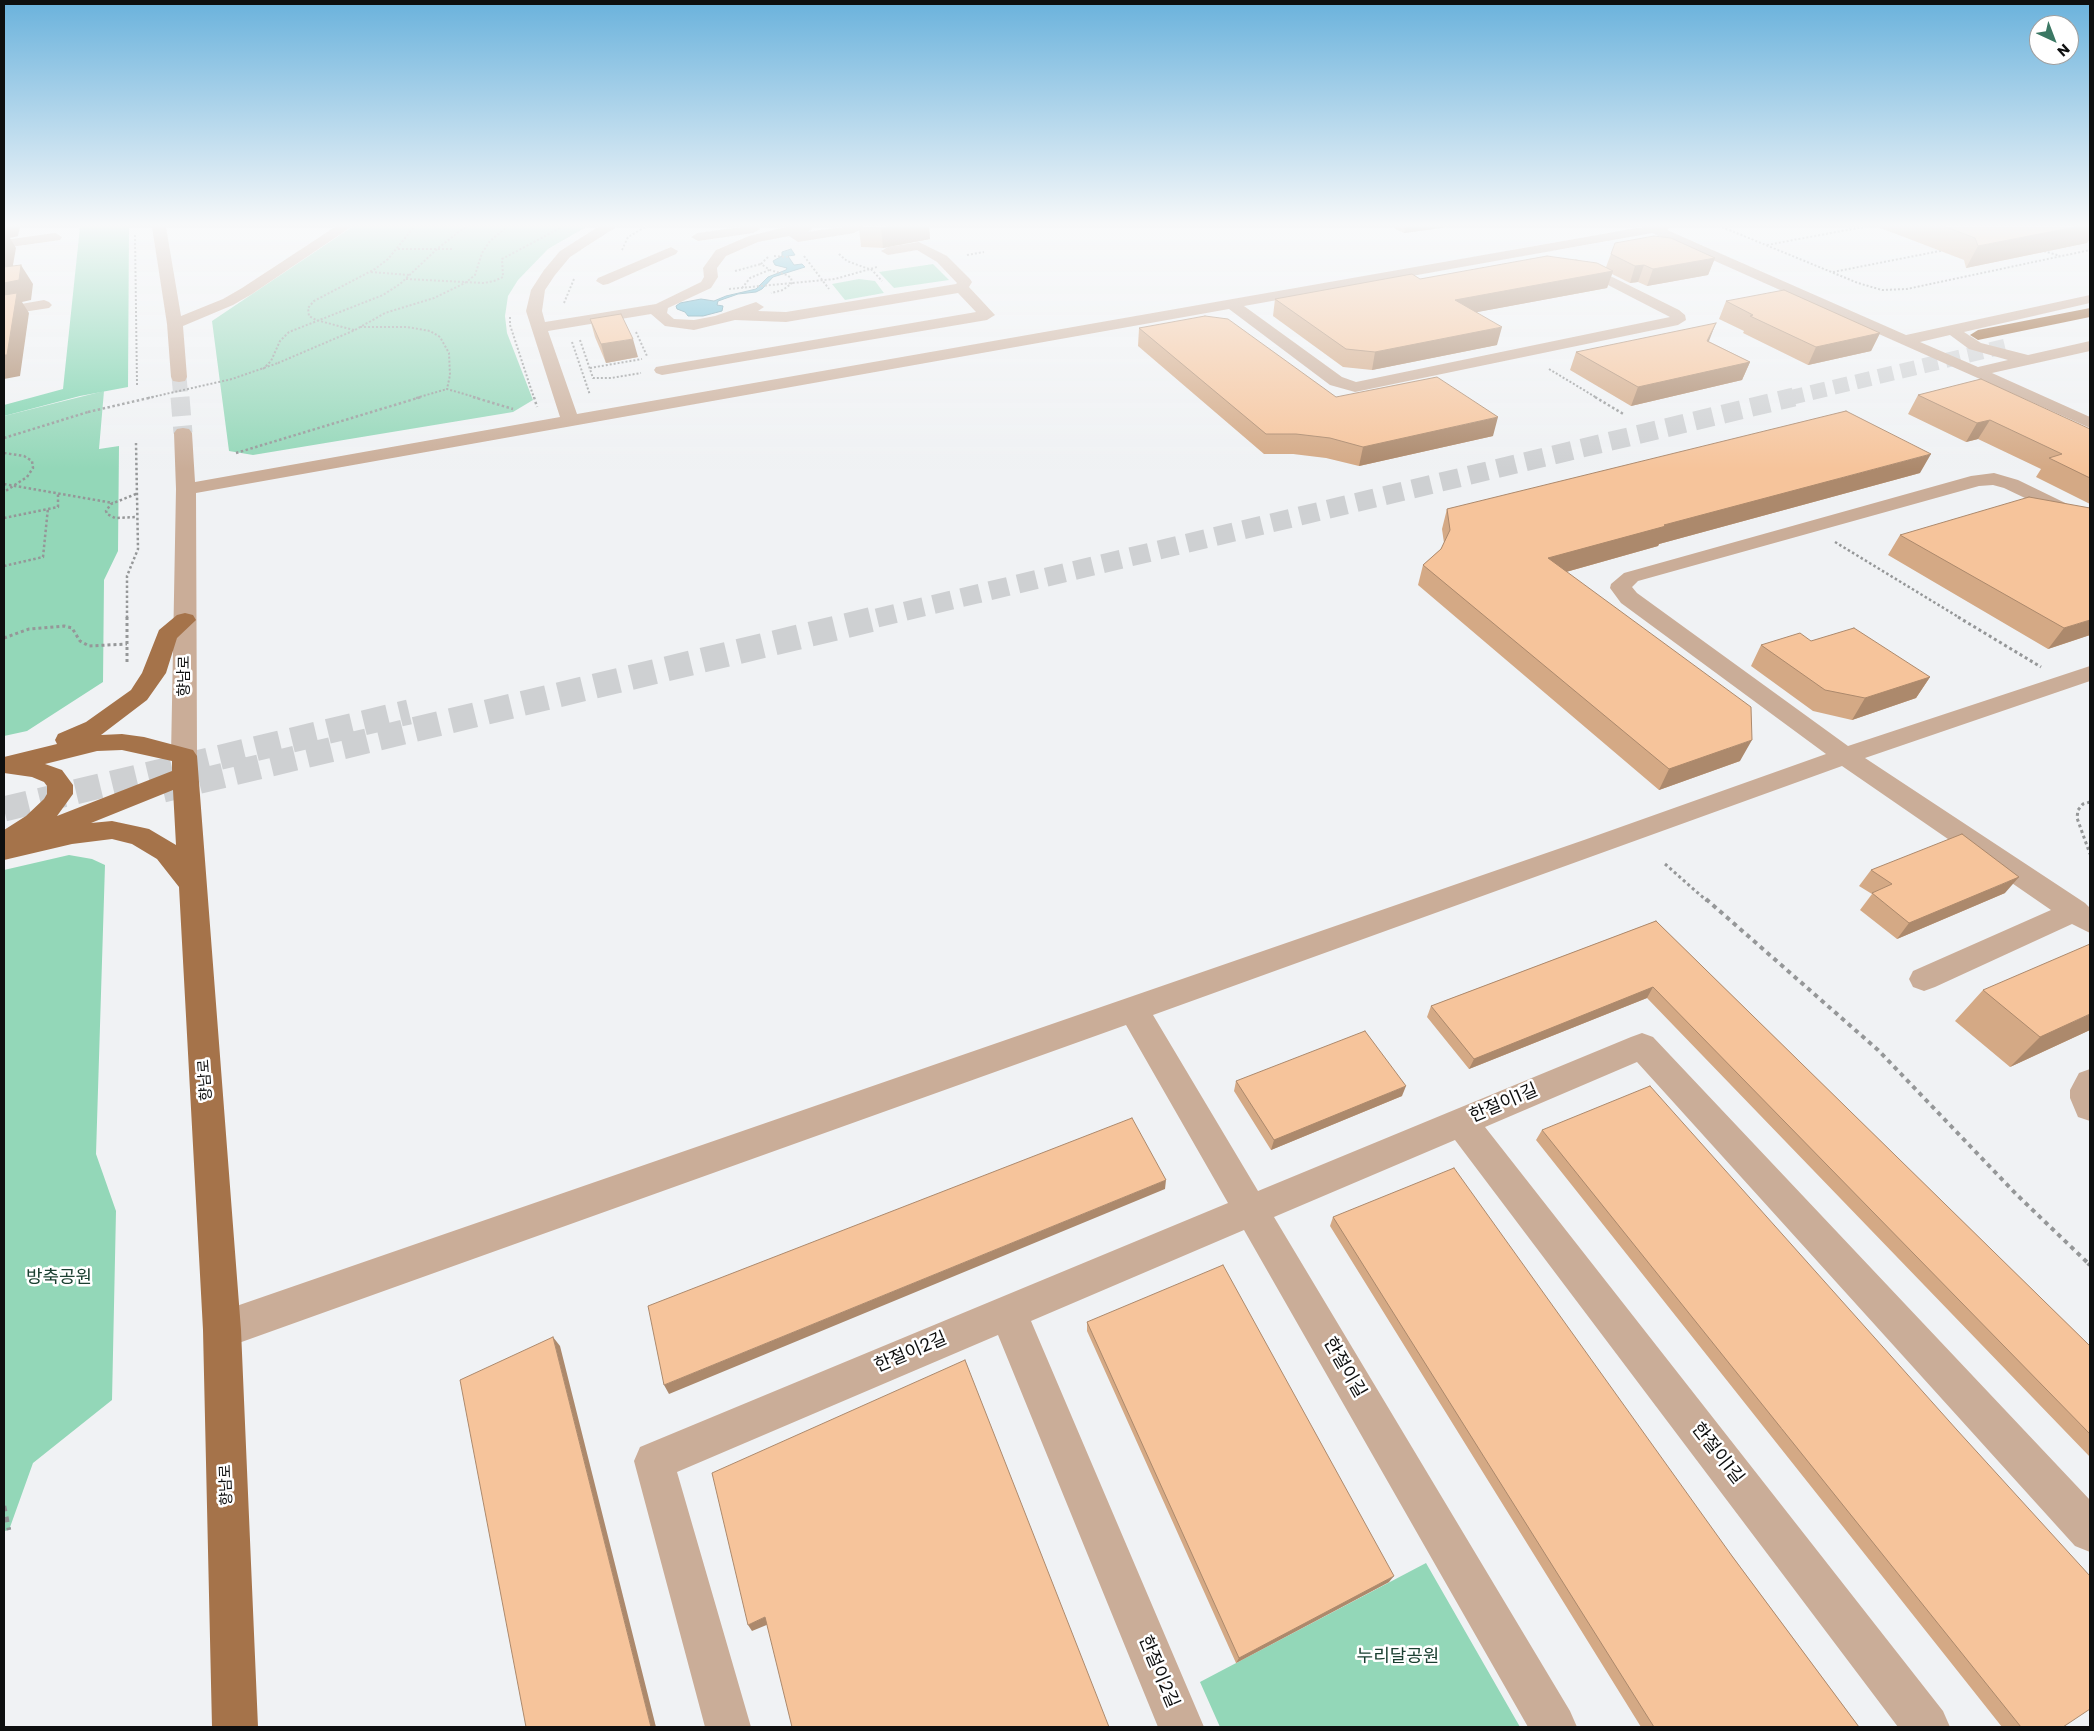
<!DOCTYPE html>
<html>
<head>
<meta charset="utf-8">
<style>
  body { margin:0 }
  #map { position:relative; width:2094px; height:1731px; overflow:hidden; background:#f0f2f4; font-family:Poppins,sans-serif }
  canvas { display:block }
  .frame { position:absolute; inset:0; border:5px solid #0e0f0f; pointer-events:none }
  .north { position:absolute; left:2029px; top:15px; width:50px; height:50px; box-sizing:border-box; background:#fff; border:1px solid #9f9f9f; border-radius:50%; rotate:137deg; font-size:14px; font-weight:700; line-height:20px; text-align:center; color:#0e0f0f }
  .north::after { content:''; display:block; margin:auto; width:18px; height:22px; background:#3b7864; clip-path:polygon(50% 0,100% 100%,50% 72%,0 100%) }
</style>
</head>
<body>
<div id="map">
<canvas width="2094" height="1731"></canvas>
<div class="frame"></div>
<div class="north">N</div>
</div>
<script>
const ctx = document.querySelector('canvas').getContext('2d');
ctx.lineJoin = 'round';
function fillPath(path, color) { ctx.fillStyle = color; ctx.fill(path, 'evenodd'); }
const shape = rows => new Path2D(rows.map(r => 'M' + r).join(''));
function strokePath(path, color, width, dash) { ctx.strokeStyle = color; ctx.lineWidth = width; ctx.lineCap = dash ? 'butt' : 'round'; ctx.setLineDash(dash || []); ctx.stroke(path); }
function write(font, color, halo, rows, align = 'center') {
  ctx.font = font + ' Poppins,"Noto Sans KR",sans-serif'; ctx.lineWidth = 5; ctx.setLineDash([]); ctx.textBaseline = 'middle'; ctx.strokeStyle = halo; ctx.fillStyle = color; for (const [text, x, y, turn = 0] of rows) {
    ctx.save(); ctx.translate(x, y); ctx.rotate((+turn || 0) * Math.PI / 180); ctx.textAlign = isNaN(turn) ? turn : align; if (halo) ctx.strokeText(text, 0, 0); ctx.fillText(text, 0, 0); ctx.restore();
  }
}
fillPath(shape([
  [352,227,586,227,548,249,518,280,508,296,505,316,507,333,533,400,513,412,253,455,229,451,212,321],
  [933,264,949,280,894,288,879,272],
  [859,279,875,281,884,293,845,300,832,284],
  [104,391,99,449,119,446,118,551,104,580,103,682,27,731,4,736,4,416],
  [69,855,92,859,105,865,96,1154,116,1211,112,1400,33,1463,9,1530,4,1531,4,870],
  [1426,1563,1520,1727,1220,1727,1200,1682]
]), '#93d7b8');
fillPath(shape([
  [80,227,129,227,128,387,80,396,4,416,4,405,63,389]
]), '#7ed3ae');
const water = shape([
  [791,249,795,255,788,256,794,265,802,264,805,267,773,277,762,289,756,292,738,294,718,301,717,305,723,306,722,311,703,316,688,316,685,312,677,309,676,306,680,303,701,299,714,301,726,296,756,289,768,277,786,270,787,268,775,265,773,261,782,256,782,252,791,249]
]);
fillPath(water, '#4eafcb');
strokePath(water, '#3b7f93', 1);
strokePath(shape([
  [179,377,181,398]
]), '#ced0d2', 15, [15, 8]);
strokePath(shape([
  [180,397,183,433]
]), '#ced0d2', 19, [19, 10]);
strokePath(shape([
  [1789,398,2006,346]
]), '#ced0d2', 15, [15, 8]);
strokePath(shape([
  [877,618,1794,397]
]), '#ced0d2', 19, [19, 10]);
strokePath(shape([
  [163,790,882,617],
  [4,809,409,712]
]), '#ced0d2', 25, [25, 12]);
strokePath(shape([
  [1722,227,1858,283,1882,290,1907,289,2090,250],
  [135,235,137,385],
  [1767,245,1863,227],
  [398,249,452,249],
  [622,250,628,237,645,227],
  [2044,251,2060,256],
  [839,254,847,261,869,269],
  [967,255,984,252],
  [774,256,788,257],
  [804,256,829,289],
  [768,257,761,264,770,270,787,275,791,278,792,283,783,290,771,293],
  [871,269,882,281],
  [735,271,761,264],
  [371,272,409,275],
  [1833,272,1945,250],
  [406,279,484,283,494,281,503,277,502,259,562,227],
  [742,288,750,278,769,270],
  [729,289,835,279,877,267],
  [564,303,574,279],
  [510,317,510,325,534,398],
  [360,327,407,327,430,331,440,337,449,353,450,375,447,389,478,398],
  [354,330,316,320,309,316,308,308,314,301,375,269,388,259,414,227],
  [636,332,647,356],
  [580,340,593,378,611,378,641,373],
  [572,342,590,395],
  [278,363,355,330,385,313,434,298,465,283,475,275,482,253,490,241,507,227],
  [590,368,642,359],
  [263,369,271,361,280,341,289,332,383,295,400,284,437,249,465,227],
  [1549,369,1597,398],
  [416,398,447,389]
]), '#959798', 2, [2, 2]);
strokePath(shape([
  [473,397,513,409],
  [534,397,537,407],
  [1595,397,1625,415],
  [4,438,88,412],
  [4,453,24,456,32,461,33,468,27,477,4,492],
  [236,453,421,397],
  [4,484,113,503],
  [136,494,111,504,106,511,107,514,115,518,136,517],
  [4,518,58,507,58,494],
  [1835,542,1960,618],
  [4,566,43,557,48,508],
  [127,618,127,576,138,549,136,443]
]), '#959798', 2.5, [2.5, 2.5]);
strokePath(shape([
  [127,617,127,665],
  [1958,617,2041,667],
  [4,638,29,629,64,626,72,628,80,641,89,646,127,644],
  [2090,802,2083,804,2078,810,2077,818,2090,854],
  [1665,864,1707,901]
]), '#959798', 3, [3, 3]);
strokePath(shape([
  [1706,899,1878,1050,2017,1195,2089,1264]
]), '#959798', 4, [4.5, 4.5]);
strokePath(shape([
  [2088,1263,2090,1265],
  [4,1506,9,1530]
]), '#959798', 4.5, [5.5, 5.5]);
fillPath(shape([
  [152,227,166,227,181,316,223,299,242,288,335,227,351,227,252,294,233,305,183,326,187,377,185,381,179,382,173,381,171,377,167,324,152,227],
  [598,227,616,227,570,257,555,275,545,290,542,311,545,322,656,304,701,282,704,277,703,268,716,250,749,236,787,227,810,227,812,229,807,232,843,227,859,227,861,229,854,233,798,242,789,236,758,242,726,256,717,268,718,277,711,288,668,308,667,313,674,319,694,320,715,316,756,302,764,307,758,311,786,312,956,284,957,283,937,262,917,250,888,255,881,251,888,247,919,242,947,256,970,279,972,282,969,287,995,315,987,320,662,375,656,373,654,370,656,367,976,312,958,293,786,322,735,320,694,330,665,326,651,314,548,331,577,414,1643,227,1670,227,1667,230,1906,335,2090,295,2090,303,1964,332,1981,343,2028,355,2090,341,2090,351,1992,373,2090,417,2090,428,1652,233,1244,306,1342,377,1356,382,1670,317,1571,266,1569,263,1576,259,1679,310,1685,315,1686,320,1678,325,1355,392,1330,385,1229,309,196,493,197,756,193,762,184,764,175,762,171,756,176,489,174,433,177,429,183,428,189,429,192,433,195,482,560,417,526,311,531,290,544,270,560,251,598,227],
  [1950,335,1969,349,2008,360,1978,367,1920,342,1950,335],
  [741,227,758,227,760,229,753,233,698,241,691,237,698,233,741,227],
  [55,233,62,237,60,240,4,248,4,240,55,233],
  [671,247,678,251,676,254,608,284,603,285,596,281,598,278,671,247],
  [44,300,49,302,52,305,49,308,4,315,4,307,44,300],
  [1994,473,2018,480,2090,515,2090,529,2004,488,1993,485,1979,486,1638,581,1632,587,1637,593,1848,746,2090,666,2090,681,1865,758,2085,903,2090,908,2090,933,2072,924,1935,987,1924,991,1913,987,1909,979,1913,971,2051,910,1842,766,1153,1015,1258,1191,1631,1037,1642,1033,1653,1037,2090,1500,2090,1552,2075,1546,1637,1062,1485,1127,1943,1711,1950,1727,1898,1727,1455,1140,1274,1217,1570,1711,1577,1727,1528,1727,1244,1230,1031,1321,1204,1727,1158,1727,998,1335,677,1472,751,1727,705,1727,634,1461,640,1447,1228,1203,1126,1025,222,1349,209,1343,203,1330,209,1317,222,1311,1584,840,1826,754,1621,603,1610,588,1611,584,1624,573,1971,476,1994,473],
  [2090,1069,2090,1121,2078,1117,2070,1098,2070,1090,2079,1073,2090,1069]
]), '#caad98');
fillPath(shape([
  [185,613,193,615,196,620,177,638,166,673,147,700,101,735,122,734,144,737,193,750,197,756,241,1330,258,1727,212,1727,203,1330,179,887,157,859,132,844,112,839,72,844,4,860,4,830,26,816,44,799,47,794,47,786,44,782,32,777,4,773,4,757,57,744,55,740,58,734,86,722,131,690,142,673,159,630,177,615,185,613],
  [122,750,172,761,172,771,57,816,73,794,73,785,62,770,45,764,97,751,122,750],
  [173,790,176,845,149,829,140,827,112,821,91,823,173,790]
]), '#a5734a');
fillPath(shape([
  [2090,308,2090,317,1978,340,1970,335,1978,330,2090,308]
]), '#965d2b');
strokePath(shape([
  [148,398,232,379,278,363]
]), '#959798', 2, [2, 2]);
strokePath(shape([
  [88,412,153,397]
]), '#959798', 2.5, [2.5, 2.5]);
fillPath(shape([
  [859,227,929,227,930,239,883,248,861,247],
  [1392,227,1447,227,1404,233],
  [1878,227,2090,227,2090,238,2087,243,1966,268,1964,260],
  [1615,243,1715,258,1708,275,1647,286,1638,282,1630,283,1612,274,1607,288,1477,312,1497,345,1372,370,1343,367,1273,316,1275,299,1420,279,1606,267],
  [1726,301,1880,333,1871,351,1808,365,1743,333,1744,331,1719,319],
  [590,319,638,357,606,363,595,337],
  [1139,328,1336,397,1493,436,1359,466,1326,458,1293,454,1264,454,1138,346],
  [1708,341,1750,362,1742,380,1631,406,1570,370,1576,352],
  [1918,395,2090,429,2090,504,2036,477,2041,469,1978,439,1966,442,1908,414],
  [1920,473,1659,544,1658,546,1566,572,1740,761,1659,790,1418,585,1423,565,1441,549,1444,543,1442,529,1447,509],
  [1900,535,2090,635,2048,649,1888,555],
  [1811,641,1930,677,1916,698,1852,720,1813,711,1751,666,1761,645],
  [1871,870,2005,893,1897,939,1860,910,1872,894,1859,886],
  [1656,921,2090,1346,2090,1457,1647,998,1469,1069,1427,1017,1431,1006],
  [1983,990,2090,1030,2010,1067,1955,1021],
  [1236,1081,1402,1096,1271,1150,1234,1091],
  [1542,1130,2063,1727,2002,1727,1536,1140],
  [1333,1217,1732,1556,1859,1727,1641,1727,1330,1226],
  [1087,1322,1389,1582,1236,1663,1087,1331]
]), '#d4a985');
fillPath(shape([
  [4,227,20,227,18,236,10,238,16,248,10,282,21,265,33,284,31,300,22,302,29,313,20,376,4,379],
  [887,227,929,227,930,239,883,248,881,228],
  [1406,227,1447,227,1404,233],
  [2075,227,2090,227,2090,238,2087,243,1966,268,1978,246],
  [1715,258,1708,275,1647,286,1653,269],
  [1644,265,1638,282,1630,283,1635,266],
  [1613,271,1607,288,1451,317,1455,300],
  [1716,323,1709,341,1700,359,1707,341],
  [1502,327,1497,345,1372,370,1375,352],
  [1880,333,1871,351,1808,365,1816,347],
  [633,339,638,357,606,363,601,344],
  [1750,362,1742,380,1631,406,1638,387],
  [1498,417,1493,436,1359,466,1363,447],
  [1990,420,1978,439,1966,442,1977,423],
  [1931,454,1920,473,1659,544,1658,546,1541,579,1548,558,1664,525],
  [2090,620,2090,635,2048,649,2064,628],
  [1930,677,1916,698,1852,720,1865,698],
  [1752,740,1740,761,1659,790,1669,769],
  [2019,877,2005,893,1897,939,1909,923],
  [1653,987,1647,998,1469,1069,1474,1059],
  [2090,1014,2090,1030,2010,1067,2040,1037],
  [1406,1086,1402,1096,1271,1150,1274,1140],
  [1166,1180,1165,1189,669,1394,664,1385],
  [553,1337,560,1346,656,1727,651,1727],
  [1394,1576,1389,1582,1236,1663,1239,1658],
  [765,1617,769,1624,752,1631,748,1625]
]), '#ac896c');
const building = shape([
  [859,227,887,227,881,228,859,227],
  [1946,227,2075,227,1978,246,1975,238,1946,227],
  [1654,236,1671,238,1715,258,1653,269,1644,265,1635,266,1611,254,1615,243,1654,236],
  [1547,256,1597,263,1613,271,1455,300,1502,327,1375,352,1346,349,1275,299,1412,274,1420,279,1547,256],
  [21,265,19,280,4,283,4,267,21,265],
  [1784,290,1880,333,1816,347,1750,316,1753,315,1726,301,1784,290],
  [17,293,7,355,4,355,4,295,17,293],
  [621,314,633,339,601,344,590,319,621,314],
  [1205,316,1228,319,1336,397,1437,377,1498,417,1363,447,1330,438,1296,434,1266,434,1139,328,1205,316],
  [1716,323,1707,341,1750,362,1638,387,1576,352,1716,323],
  [1981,379,2090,429,2090,478,2049,458,2062,454,1990,420,1977,423,1918,395,1981,379],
  [1846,411,1931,454,1664,525,1666,526,1548,558,1751,707,1752,740,1669,769,1423,565,1441,549,1450,530,1447,509,1846,411],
  [2029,497,2090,508,2090,620,2064,628,1900,535,2029,497],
  [1854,628,1930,677,1865,698,1825,690,1761,645,1800,633,1811,641,1854,628],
  [1962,834,2019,877,1909,923,1872,893,1892,884,1871,870,1962,834],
  [1656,921,2090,1346,2090,1434,1653,987,1474,1059,1431,1006,1656,921],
  [2090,944,2090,1014,2040,1037,1983,990,2090,944],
  [1365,1031,1406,1086,1274,1140,1236,1081,1365,1031],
  [1650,1086,1957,1430,2090,1576,2090,1709,2063,1727,2021,1727,1542,1130,1650,1086],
  [1132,1118,1166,1180,664,1385,648,1306,1132,1118],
  [1454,1168,1732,1556,1859,1727,1654,1727,1333,1217,1454,1168],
  [1223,1265,1394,1576,1239,1658,1087,1322,1223,1265],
  [553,1337,651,1727,526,1727,460,1380,553,1337],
  [965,1360,1109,1727,792,1727,765,1617,748,1625,712,1473,965,1360]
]);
fillPath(building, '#f6c49b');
strokePath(building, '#ac896c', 1);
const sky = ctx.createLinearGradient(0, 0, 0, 469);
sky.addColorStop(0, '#6ab2dc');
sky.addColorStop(0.48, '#f8f9fa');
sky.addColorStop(1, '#f8f9fa00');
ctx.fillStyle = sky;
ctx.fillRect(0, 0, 2094, 469);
write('15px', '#0e0f0f', '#fff', [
  ["향남로",185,676,-90],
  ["향남로",206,1080,-94],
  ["향남로",227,1485,-92]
]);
write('18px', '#0e0f0f', '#fff', [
  ["한절이1길",1504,1104,-23],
  ["한절이2길",911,1353,-23],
  ["한절이길",1344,1368,60],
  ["한절이1길",1717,1454,52],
  ["한절이2길",1158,1672,67]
]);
write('18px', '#1a4031', '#fff', [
  ["방축공원",59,1278],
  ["누리달공원",1398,1657]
]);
</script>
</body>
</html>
